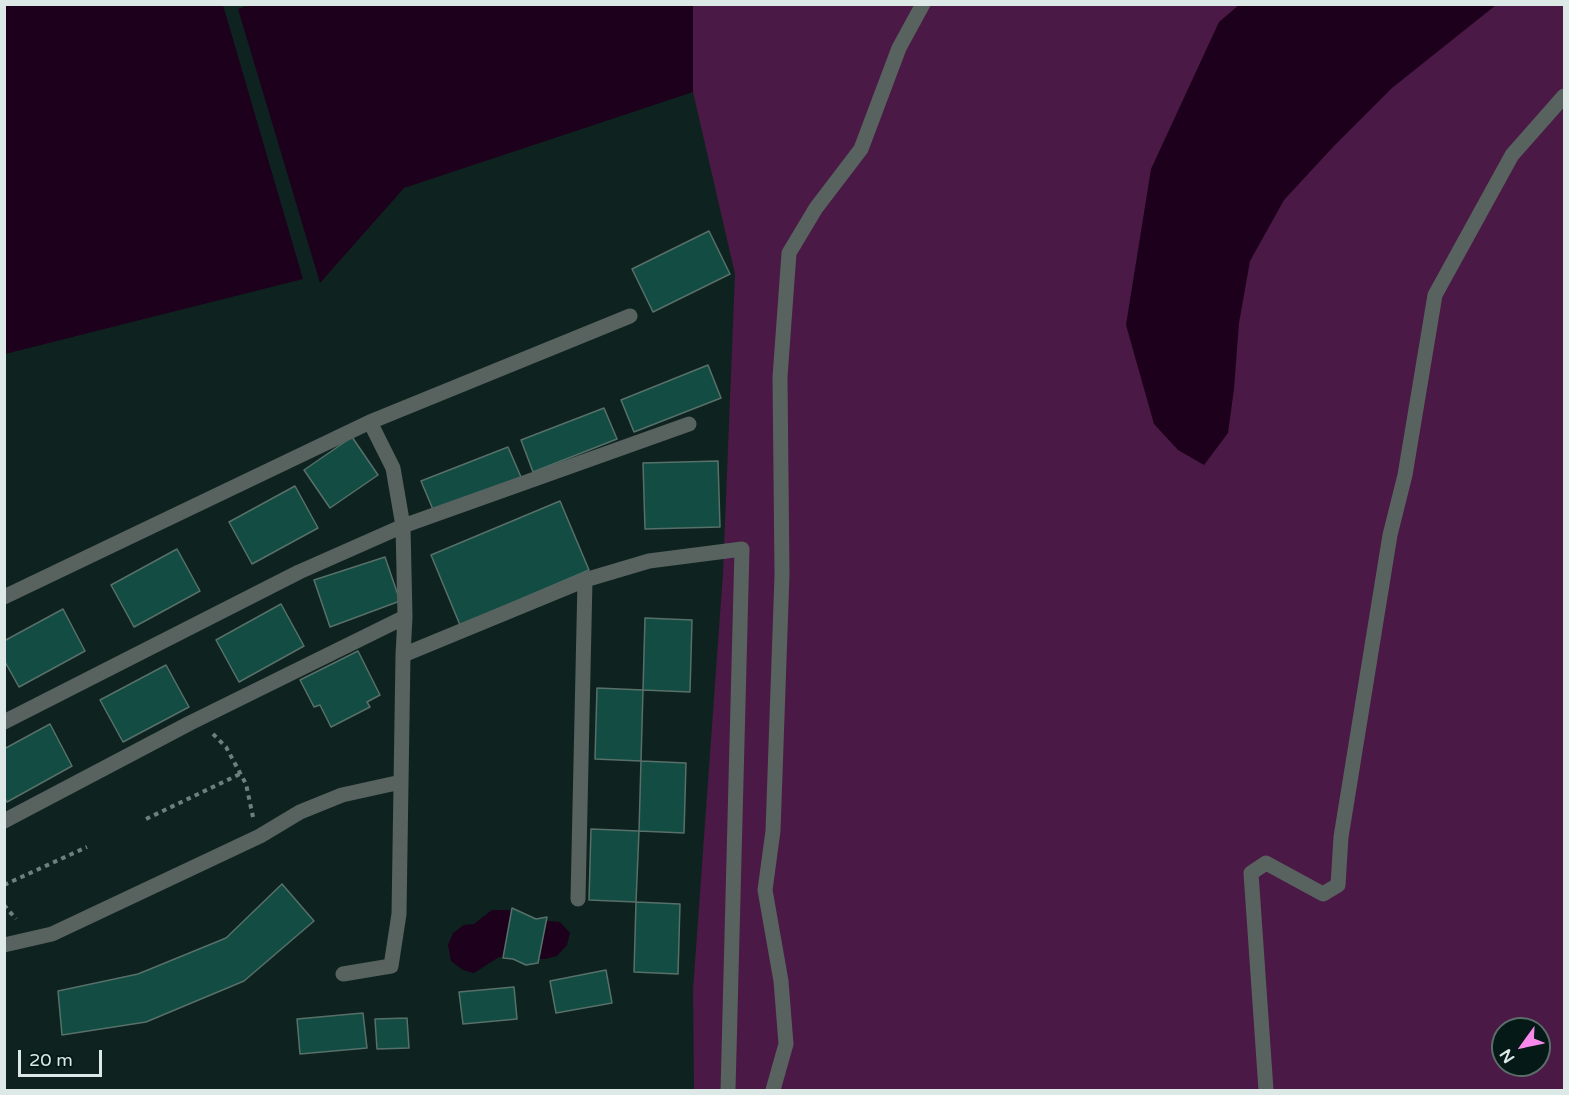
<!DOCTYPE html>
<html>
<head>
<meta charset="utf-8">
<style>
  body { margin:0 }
  #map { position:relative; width:1569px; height:1095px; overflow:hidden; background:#0e231f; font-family:"Varela Round",sans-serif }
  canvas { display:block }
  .frame { position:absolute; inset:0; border:6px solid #dce9e6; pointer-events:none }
  .north { position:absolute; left:1491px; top:1017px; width:60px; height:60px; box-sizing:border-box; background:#051a16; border:2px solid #5b6d69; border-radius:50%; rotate:237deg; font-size:16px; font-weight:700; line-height:24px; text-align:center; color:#dce9e6 }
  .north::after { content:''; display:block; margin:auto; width:21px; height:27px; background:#f888ea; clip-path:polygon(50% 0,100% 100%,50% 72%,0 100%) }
  .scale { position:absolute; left:18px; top:1050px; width:84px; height:27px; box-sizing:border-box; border:3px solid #dce9e6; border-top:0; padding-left:8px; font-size:18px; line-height:21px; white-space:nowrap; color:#dce9e6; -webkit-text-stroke:4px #051a16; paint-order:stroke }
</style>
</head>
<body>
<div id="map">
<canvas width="1569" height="1095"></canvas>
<div class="frame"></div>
<div class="north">N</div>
<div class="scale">20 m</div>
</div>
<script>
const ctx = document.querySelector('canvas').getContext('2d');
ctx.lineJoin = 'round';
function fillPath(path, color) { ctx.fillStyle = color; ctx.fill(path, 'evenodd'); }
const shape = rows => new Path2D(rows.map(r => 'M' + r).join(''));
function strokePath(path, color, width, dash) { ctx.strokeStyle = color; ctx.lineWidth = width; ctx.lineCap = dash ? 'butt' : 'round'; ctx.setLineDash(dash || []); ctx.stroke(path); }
fillPath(shape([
  [693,5,1564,5,1564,1090,694,1090,693,990,723,573,735,274,693,92],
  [1503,1029,1539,1029,1539,1065,1503,1065]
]), '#4a1945');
fillPath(shape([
  [5,4,223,5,303,279,5,354],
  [251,4,693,5,693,92,404,188,320,283,238,9],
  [1239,5,1496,5,1392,88,1333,147,1284,200,1250,261,1239,323,1234,389,1228,433,1204,465,1178,450,1154,424,1126,325,1151,169,1219,22],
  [492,910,508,910,524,915,535,923,546,921,560,922,570,933,567,945,557,956,545,959,499,957,474,973,463,970,451,961,448,945,453,933,464,925,474,924]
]), '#1d001b');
const building = shape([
  [709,231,730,274,653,312,632,269,709,231],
  [708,365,721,398,634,432,621,400,708,365],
  [604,408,617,439,533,472,521,440,604,408],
  [352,437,378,475,330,508,304,470,352,437],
  [508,447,521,477,434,512,421,481,508,447],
  [718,461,720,527,645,529,643,463,718,461],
  [295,486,318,528,252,564,229,522,295,486],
  [560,501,589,570,460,625,431,555,560,501],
  [177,549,200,591,134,627,111,585,177,549],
  [385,557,400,601,330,627,314,580,385,557],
  [281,604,304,646,239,682,216,640,281,604],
  [63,609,85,651,19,687,4,660,4,641,63,609],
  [645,618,692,620,690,692,643,690,645,618],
  [358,651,380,695,367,702,370,707,331,727,320,705,314,707,300,680,358,651],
  [166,665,189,707,123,742,100,700,166,665],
  [597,688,643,690,641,761,595,759,597,688],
  [50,724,72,766,7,802,4,797,4,749,50,724],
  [641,761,686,763,684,833,639,831,641,761],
  [591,829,639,831,636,902,589,900,591,829],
  [282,884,314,921,244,981,146,1022,62,1035,58,991,138,974,226,938,282,884],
  [636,902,680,904,678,974,634,972,636,902],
  [512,908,536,919,547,917,538,963,526,965,513,959,503,958,512,908],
  [606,970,612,1003,556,1013,550,981,606,970],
  [514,987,517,1019,463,1024,459,992,514,987],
  [363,1013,367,1048,300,1054,297,1019,363,1013],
  [407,1018,409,1048,377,1049,375,1019,407,1018]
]);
fillPath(building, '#124c42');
strokePath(building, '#58706a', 1.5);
strokePath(shape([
  [213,734,226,747,246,784,253,817],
  [146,819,240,774],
  [4,885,87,847],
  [4,905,16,919]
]), '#6e807c', 4, [4.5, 4.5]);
strokePath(shape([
  [4,597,370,422,630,316],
  [403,655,585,580,649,561,742,549,728,1090],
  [4,722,299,572,403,526,689,424],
  [4,821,190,723,405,617],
  [578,899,585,580],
  [4,945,52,934,260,836,300,812,342,795,401,782],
  [343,974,391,966,399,914,403,655,405,617,403,526,393,468,370,422],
  [773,1090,786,1044,781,981,765,890,773,831,782,575,780,377,789,253,816,208,861,149,899,48,923,4],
  [1266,1090,1251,873,1266,863,1323,894,1338,885,1341,837,1390,535,1405,475,1435,295,1512,155,1564,96]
]), '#58625f', 15);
</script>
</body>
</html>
